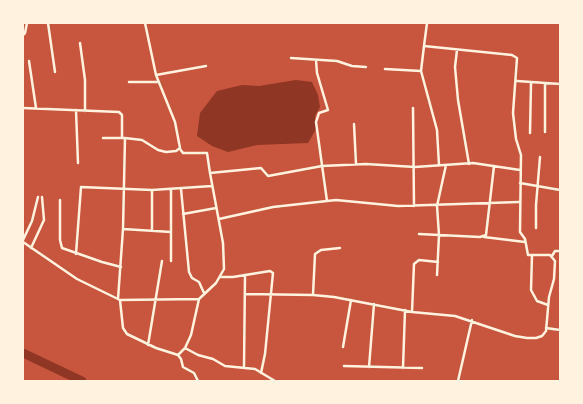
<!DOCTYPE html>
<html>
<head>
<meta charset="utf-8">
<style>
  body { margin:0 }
  #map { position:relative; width:583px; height:404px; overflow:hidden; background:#c8553d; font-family:"Zilla Slab",serif }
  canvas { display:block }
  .frame { position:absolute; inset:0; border:24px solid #fff3e0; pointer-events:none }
</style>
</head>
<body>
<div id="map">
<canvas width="583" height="404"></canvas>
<div class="frame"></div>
</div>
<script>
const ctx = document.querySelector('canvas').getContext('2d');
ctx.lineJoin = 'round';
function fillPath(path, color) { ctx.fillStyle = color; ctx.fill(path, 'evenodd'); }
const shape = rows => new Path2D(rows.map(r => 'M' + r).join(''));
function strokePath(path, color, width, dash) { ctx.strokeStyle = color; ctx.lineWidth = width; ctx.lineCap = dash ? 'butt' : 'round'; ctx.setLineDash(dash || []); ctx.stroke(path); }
fillPath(shape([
  [296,80,312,82,318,95,320,107,315,116,316,129,308,143,257,145,228,152,212,146,197,136,200,113,217,91,242,85,259,86]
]), '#8f3625');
strokePath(shape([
  [23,353,82,381]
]), '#8f3625', 9);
strokePath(shape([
  [48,23,55,72],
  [23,35,25,33,27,23],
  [80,43,85,80,85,111],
  [424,46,421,71,437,130,439,165],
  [457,50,455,67,458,100,469,164],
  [291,58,337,61,352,66,366,67],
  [316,60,317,73,328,110,319,113,316,122,327,201],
  [29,61,36,108],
  [385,69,421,71],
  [156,75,206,66],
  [517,81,560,84],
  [129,82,158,82],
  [545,83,545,132],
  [23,108,119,112,122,115,122,138],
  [413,108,414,206],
  [76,110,78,163],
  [354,124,356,164],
  [530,133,531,83],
  [103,138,125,138,142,140,158,150,166,152,176,151,180,148,175,122,156,75,145,23],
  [180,149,183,153,207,153,210,173],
  [520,183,560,190],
  [181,189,189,272,192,278,199,282,204,293],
  [152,190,152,231],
  [60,200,60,240,62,248,102,262,121,267],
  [183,214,216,208],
  [219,219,273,207,336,200,398,206,519,202],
  [536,228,536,205,540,157],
  [123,229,171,232],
  [419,234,480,237,486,235,494,166],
  [484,237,525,242],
  [23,240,32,221,38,197],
  [23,242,77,279,120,300,199,299],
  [31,248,44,220,42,197],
  [76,254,81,187,152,190,212,186],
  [532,255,531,290,537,301,548,305],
  [552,256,555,251,560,251],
  [171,261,171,190],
  [437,275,439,235,437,206,446,165],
  [221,277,233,277,270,271,273,273,265,354,261,373],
  [245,294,313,295,334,297,412,312,455,316,515,336,527,338,536,338,542,336,546,331,549,297,554,279,555,261,550,255,528,255,525,239,520,232,521,155,516,139,513,113,517,58,512,55,424,46,427,23],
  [313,295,315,254,321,250,340,248],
  [118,299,123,229,125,138],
  [120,300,123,328,127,334,156,348,178,355,181,359,183,367,194,373,198,381],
  [412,312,414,264,419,260,438,262],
  [546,328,560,330],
  [148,345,162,261],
  [343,347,351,300],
  [185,348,198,355,213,359,225,366,255,369,275,381],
  [178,355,185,348,191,335,199,299,216,283,224,269,223,243,210,173,261,168,268,176,322,166,366,164,415,167,473,163,520,170],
  [344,366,422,368],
  [244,367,245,275],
  [369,367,374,304],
  [403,368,405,310],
  [458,381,472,320]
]), '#fff3e0', 2.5);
</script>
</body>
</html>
